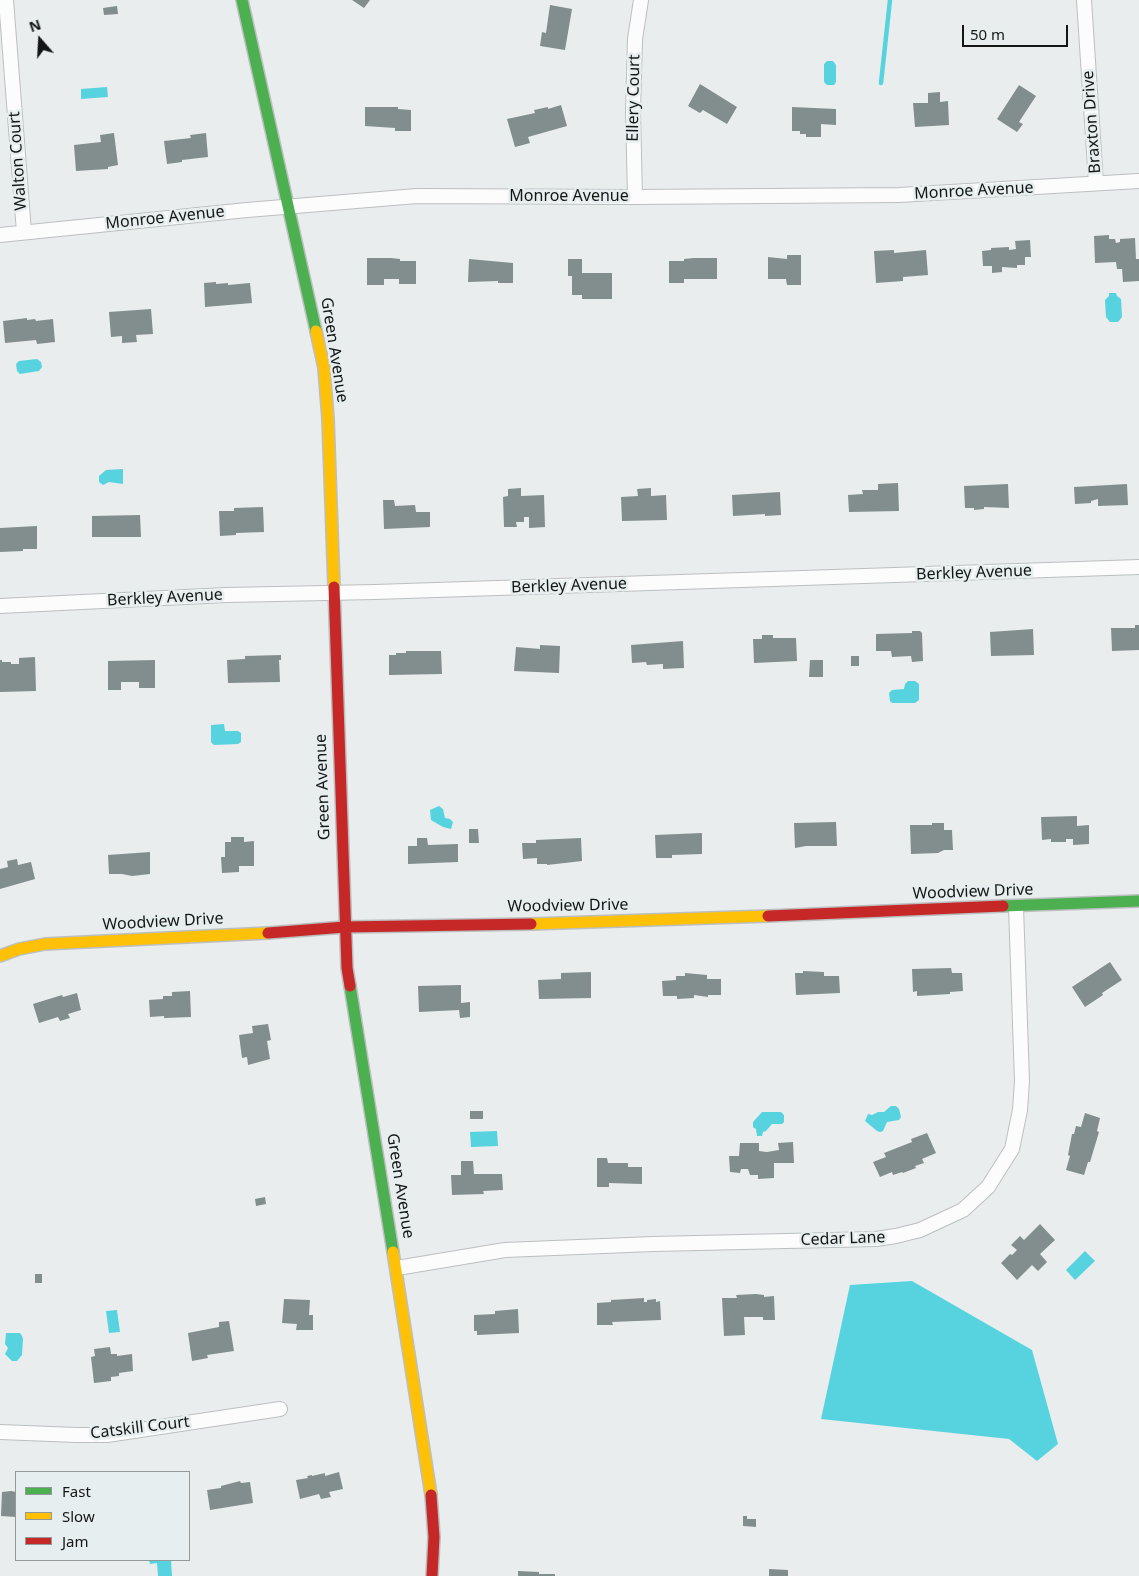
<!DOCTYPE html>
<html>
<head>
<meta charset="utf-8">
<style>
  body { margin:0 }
  #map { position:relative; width:1139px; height:1576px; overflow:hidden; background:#e9eded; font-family:"Noto Sans",sans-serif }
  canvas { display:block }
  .legend { position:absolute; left:15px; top:1471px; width:175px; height:90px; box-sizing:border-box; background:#e7eeef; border:1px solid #939898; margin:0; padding:6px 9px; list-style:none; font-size:15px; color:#141616 }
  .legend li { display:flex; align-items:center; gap:10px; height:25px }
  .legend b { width:25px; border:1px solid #939898 }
  .north { position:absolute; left:15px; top:15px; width:50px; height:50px; -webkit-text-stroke:4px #e7eeef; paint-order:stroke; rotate:341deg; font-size:14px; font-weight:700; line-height:20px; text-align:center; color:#141616 }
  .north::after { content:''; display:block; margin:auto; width:18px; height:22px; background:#141616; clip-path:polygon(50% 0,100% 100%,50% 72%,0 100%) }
  .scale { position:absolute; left:962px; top:25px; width:106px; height:22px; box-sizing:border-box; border:2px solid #141616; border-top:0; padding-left:6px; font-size:15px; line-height:18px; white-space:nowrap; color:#141616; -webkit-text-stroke:4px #e7eeef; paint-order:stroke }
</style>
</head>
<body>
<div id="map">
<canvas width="1139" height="1576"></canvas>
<ul class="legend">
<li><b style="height:6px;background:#4caf50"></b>Fast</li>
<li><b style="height:6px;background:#ffc107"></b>Slow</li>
<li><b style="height:6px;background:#c62828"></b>Jam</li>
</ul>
<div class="north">N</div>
<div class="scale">50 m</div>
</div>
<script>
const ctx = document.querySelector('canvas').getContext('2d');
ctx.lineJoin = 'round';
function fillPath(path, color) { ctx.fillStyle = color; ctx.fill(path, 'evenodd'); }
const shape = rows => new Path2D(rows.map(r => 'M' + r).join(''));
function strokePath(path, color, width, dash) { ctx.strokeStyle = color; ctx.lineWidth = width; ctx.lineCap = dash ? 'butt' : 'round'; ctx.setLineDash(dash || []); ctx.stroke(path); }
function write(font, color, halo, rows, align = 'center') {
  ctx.font = font + ' "Noto Sans",sans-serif'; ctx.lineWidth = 5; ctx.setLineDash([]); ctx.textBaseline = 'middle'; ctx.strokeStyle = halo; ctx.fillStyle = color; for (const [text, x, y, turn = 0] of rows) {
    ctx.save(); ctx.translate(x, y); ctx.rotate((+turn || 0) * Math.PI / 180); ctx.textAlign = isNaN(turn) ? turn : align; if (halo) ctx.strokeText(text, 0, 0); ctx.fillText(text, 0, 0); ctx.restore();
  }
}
fillPath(shape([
  [827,61,833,61,836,65,836,82,834,85,827,85,824,82,824,64],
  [107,87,108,97,81,99,81,89],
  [1109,293,1116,293,1117,296,1121,299,1122,317,1118,322,1110,322,1106,317,1105,300,1109,296],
  [37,359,41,362,42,367,39,371,20,374,17,371,16,364,19,361],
  [123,469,123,484,109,482,103,485,99,482,99,476,106,470],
  [908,681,915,681,919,684,919,700,915,703,892,703,890,701,889,693,892,690,904,689,905,684],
  [224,724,225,731,238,731,241,733,241,742,238,744,214,745,211,742,211,725],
  [439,806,443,809,445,818,450,819,453,822,451,829,443,827,431,820,430,810],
  [891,1106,896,1106,899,1109,901,1117,899,1120,887,1122,883,1131,880,1132,877,1131,865,1121,868,1114,872,1115,878,1112,884,1112],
  [762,1112,781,1112,784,1115,784,1122,782,1124,772,1124,766,1131,763,1132,762,1136,757,1136,756,1129,753,1127,753,1122],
  [497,1131,498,1146,471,1147,470,1132],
  [1085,1251,1095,1261,1075,1280,1066,1270],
  [912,1281,1032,1350,1058,1444,1037,1461,1009,1439,821,1419,850,1285],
  [117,1310,120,1332,109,1333,106,1311],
  [6,1333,20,1333,22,1336,23,1339,22,1355,17,1361,12,1361,5,1354,8,1348,5,1344],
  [149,1560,171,1560,172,1576,158,1576,157,1563,150,1564]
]), '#57d3e0');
strokePath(shape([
  [881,83,890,0]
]), '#57d3e0', 4.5);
fillPath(shape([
  [352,0,370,0,364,8],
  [550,5,572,9,565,50,540,46,542,32,546,33],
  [117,6,118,14,104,15,103,8],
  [700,84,737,107,727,124,703,110,700,113,688,106],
  [1019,85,1036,96,1019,122,1023,124,1017,132,997,119],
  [940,92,940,102,948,101,949,125,915,127,913,103,928,103,928,93],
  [561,105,567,126,528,137,530,143,515,147,507,119,535,113,534,110,548,107,548,109],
  [365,107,398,107,398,109,411,110,411,131,395,131,395,128,365,126],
  [792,107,836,109,836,125,821,124,821,137,806,137,806,134,800,134,800,131,792,131],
  [114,133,118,165,108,167,108,169,76,171,74,145,101,142,100,135],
  [206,133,208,157,182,160,182,162,167,164,164,141,191,138,190,135],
  [1109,235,1109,239,1115,239,1116,243,1120,242,1120,239,1135,238,1136,259,1139,259,1139,281,1123,282,1122,269,1117,269,1116,262,1095,263,1094,236],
  [1030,240,1031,257,1025,257,1025,265,1017,265,1017,268,1002,267,1002,272,992,273,992,266,983,266,982,251,991,250,991,248,1009,247,1009,250,1016,249,1015,241],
  [894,250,894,253,926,250,928,275,903,277,903,281,876,283,874,251],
  [787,255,801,255,801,285,787,285,786,279,768,279,768,257,787,259],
  [367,258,391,258,400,259,400,261,416,261,416,284,399,284,399,279,384,279,384,285,367,285],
  [694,258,717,258,717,279,684,279,684,283,669,283,669,261,684,261,684,259],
  [469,259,513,263,513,283,498,283,498,281,468,282],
  [568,259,582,259,582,273,612,273,612,299,582,299,582,295,572,295,572,276,568,276],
  [216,282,216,284,228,283,228,285,250,283,252,303,205,307,204,283],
  [151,309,153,334,136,335,137,342,122,343,122,336,111,337,109,312],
  [27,318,27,320,35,319,36,321,53,319,55,342,37,344,36,340,5,343,3,321],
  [898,483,899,511,849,512,848,495,863,494,862,490,878,490,878,484],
  [1008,484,1009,508,984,507,984,509,974,510,974,508,965,508,964,486],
  [1127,484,1128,505,1098,506,1098,499,1091,501,1091,503,1075,504,1074,487],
  [521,488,521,496,544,495,545,527,529,528,529,517,524,517,524,522,516,522,517,527,504,527,503,497,508,496,508,489],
  [651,488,651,496,666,495,667,520,622,521,621,497,638,496,637,489],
  [780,492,781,515,765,516,765,514,733,516,732,495],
  [383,500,394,500,395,506,415,505,416,512,430,512,430,527,384,529],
  [263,507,264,532,236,533,236,535,220,536,219,511,234,511,234,508],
  [140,515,141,537,92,537,92,516],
  [37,526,37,549,23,549,23,551,0,552,0,528],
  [1135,625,1139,625,1139,650,1112,651,1111,628,1135,628],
  [1033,629,1034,655,991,656,990,632],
  [912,631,920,631,922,633,923,661,912,662,911,656,892,657,891,651,876,651,876,634,912,633],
  [762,635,773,635,773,638,796,638,797,661,754,663,753,639,762,639],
  [683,641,684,668,663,669,663,664,647,665,646,662,632,663,631,645],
  [540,645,560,646,559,673,514,671,516,647,540,649],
  [406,651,441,651,442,674,389,675,389,655,396,655,396,653,406,653],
  [281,655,281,660,279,660,280,682,228,683,227,660,245,659,245,656],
  [851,656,859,656,859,666,851,666],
  [35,657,36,691,0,692,0,660,2,660,2,662,11,662,11,664,19,664,19,658],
  [155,660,155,688,139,688,139,682,121,682,121,690,108,690,108,661],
  [810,660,823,660,823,677,809,677],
  [1077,816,1077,826,1089,825,1089,844,1073,845,1073,839,1066,839,1066,842,1051,842,1051,839,1042,840,1041,817],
  [836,822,837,846,806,846,795,848,794,823],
  [932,823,944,823,944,830,952,830,953,850,944,850,938,853,911,854,910,825,932,825],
  [469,829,478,829,479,843,469,843],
  [702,833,702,854,672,855,672,858,656,858,655,835],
  [231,837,244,837,244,842,254,841,254,866,239,866,239,872,222,873,221,857,225,857,225,842,231,842],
  [417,838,427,838,428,845,458,844,458,862,408,864,408,846,417,846],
  [581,838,582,861,547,865,547,864,537,864,537,858,523,859,522,843,536,843,536,840],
  [150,852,150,874,132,876,122,874,109,874,108,855],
  [17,859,18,865,31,862,35,879,0,889,0,869,8,867,7,861],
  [1110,962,1122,980,1102,993,1103,995,1085,1007,1072,987],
  [951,968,952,973,962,973,963,991,950,992,950,994,917,996,917,991,913,992,912,969],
  [803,971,824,972,824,976,839,976,840,993,796,995,795,973,803,973],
  [591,972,591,998,539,999,538,980,561,979,561,973],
  [685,973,707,975,707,979,721,979,721,995,708,995,708,997,694,995,694,998,677,999,677,996,663,996,662,981,676,980,676,976,685,976],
  [461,985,461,1003,470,1002,470,1017,460,1018,459,1010,419,1012,418,986],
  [190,991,191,1017,164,1018,164,1016,150,1017,149,1000,163,999,163,996,172,996,172,992],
  [77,993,81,1010,68,1014,70,1018,60,1021,58,1017,39,1023,33,1004,62,995,63,997],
  [268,1024,271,1040,267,1041,270,1059,248,1065,247,1057,242,1058,239,1035,253,1033,252,1026],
  [470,1111,483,1111,483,1119,470,1119],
  [1085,1113,1100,1118,1097,1131,1099,1132,1090,1162,1088,1162,1084,1175,1066,1170,1070,1156,1068,1155,1072,1134,1074,1134,1076,1126,1081,1127],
  [927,1133,936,1153,922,1159,924,1163,915,1166,916,1168,903,1173,902,1172,893,1175,892,1172,880,1177,873,1162,886,1157,884,1153,912,1142,911,1139],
  [793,1142,794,1163,774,1163,774,1178,758,1179,758,1175,750,1175,748,1169,741,1169,740,1173,730,1172,729,1156,739,1156,740,1143,759,1143,759,1151,767,1152,779,1150,778,1143],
  [597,1158,607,1158,608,1163,628,1163,628,1167,642,1167,642,1184,609,1183,609,1187,597,1187],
  [461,1161,473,1161,474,1174,502,1174,503,1190,483,1191,484,1194,452,1195,451,1175,461,1175],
  [265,1197,266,1204,256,1206,255,1199],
  [1040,1224,1055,1240,1040,1254,1047,1262,1038,1271,1032,1265,1017,1280,1001,1263,1010,1254,1012,1255,1017,1250,1011,1245,1020,1236,1024,1240],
  [35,1274,42,1274,42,1283,35,1283],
  [756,1294,764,1295,764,1297,774,1296,775,1320,763,1320,763,1317,744,1317,745,1335,724,1336,722,1298,737,1298,736,1295],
  [644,1298,644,1302,647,1302,647,1300,656,1299,656,1302,660,1301,661,1320,612,1322,613,1325,597,1325,597,1303,611,1302,611,1300],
  [284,1299,310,1300,309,1315,313,1315,313,1330,296,1330,297,1324,282,1323],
  [518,1309,519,1333,477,1335,477,1331,474,1331,474,1315,495,1314,495,1311],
  [229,1321,234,1351,207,1355,208,1358,192,1361,188,1333,219,1327,219,1322],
  [110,1347,111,1354,117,1354,117,1356,132,1354,133,1371,119,1373,119,1376,111,1377,111,1381,94,1383,91,1357,95,1356,94,1349],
  [339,1472,343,1489,329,1492,331,1497,321,1499,319,1494,300,1499,296,1480,308,1478,307,1476,312,1475,312,1476,325,1473,325,1476],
  [240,1481,241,1483,250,1482,253,1503,210,1510,207,1490,221,1488,221,1486],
  [11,1491,16,1492,16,1517,1,1516,2,1492],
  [743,1516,747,1516,747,1519,756,1519,756,1527,743,1526],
  [769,1569,788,1570,788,1576,769,1576],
  [518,1571,539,1572,539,1574,555,1574,555,1576,518,1576]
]), '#828d8e');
const street = shape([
  [6,0,24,232],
  [1084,0,1096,183],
  [635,197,633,112,635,39,641,0],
  [0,235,247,210,417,196,635,197,899,195,1139,181],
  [0,606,226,595,375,592,1139,567],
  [397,1268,505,1250,653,1244,876,1239,896,1236,920,1230,963,1210,988,1187,1012,1149,1020,1110,1022,1081,1016,907],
  [0,1432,76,1435,107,1435,280,1409]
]);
const fast = shape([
  [242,0,316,331],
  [1003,906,1139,901],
  [350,986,393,1252]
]);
const slow = shape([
  [316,331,324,368,328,419,334,587],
  [531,924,768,916],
  [0,956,19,949,45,944,268,933],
  [393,1252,431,1495]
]);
const jam = shape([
  [334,587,347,968,350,986],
  [768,916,1003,906],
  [268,933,345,927,531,924],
  [431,1495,434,1537,432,1576]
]);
strokePath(street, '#bcbfc0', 16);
strokePath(fast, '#bcbfc0', 14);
strokePath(slow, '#bcbfc0', 14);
strokePath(jam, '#bcbfc0', 14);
strokePath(street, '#fcfcfc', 14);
strokePath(fast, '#4caf50', 11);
strokePath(slow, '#ffc107', 11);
strokePath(jam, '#c62828', 11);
write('16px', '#141616', '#e7eeef', [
  ["Ellery Court",634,98,-89],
  ["Braxton Drive",1092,122,-94],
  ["Walton Court",18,161,-94],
  ["Monroe Avenue",974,191,-3],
  ["Monroe Avenue",569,196],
  ["Monroe Avenue",165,218,-6],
  ["Green Avenue",334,350,81],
  ["Berkley Avenue",974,573,-2],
  ["Berkley Avenue",569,586,-2],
  ["Berkley Avenue",165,598,-3],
  ["Green Avenue",323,787,-92],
  ["Woodview Drive",973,892,-2],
  ["Woodview Drive",568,906,-1],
  ["Woodview Drive",163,922,-3],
  ["Green Avenue",400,1186,81],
  ["Cedar Lane",843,1239,-2],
  ["Catskill Court",140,1428,-7]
]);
</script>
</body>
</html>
